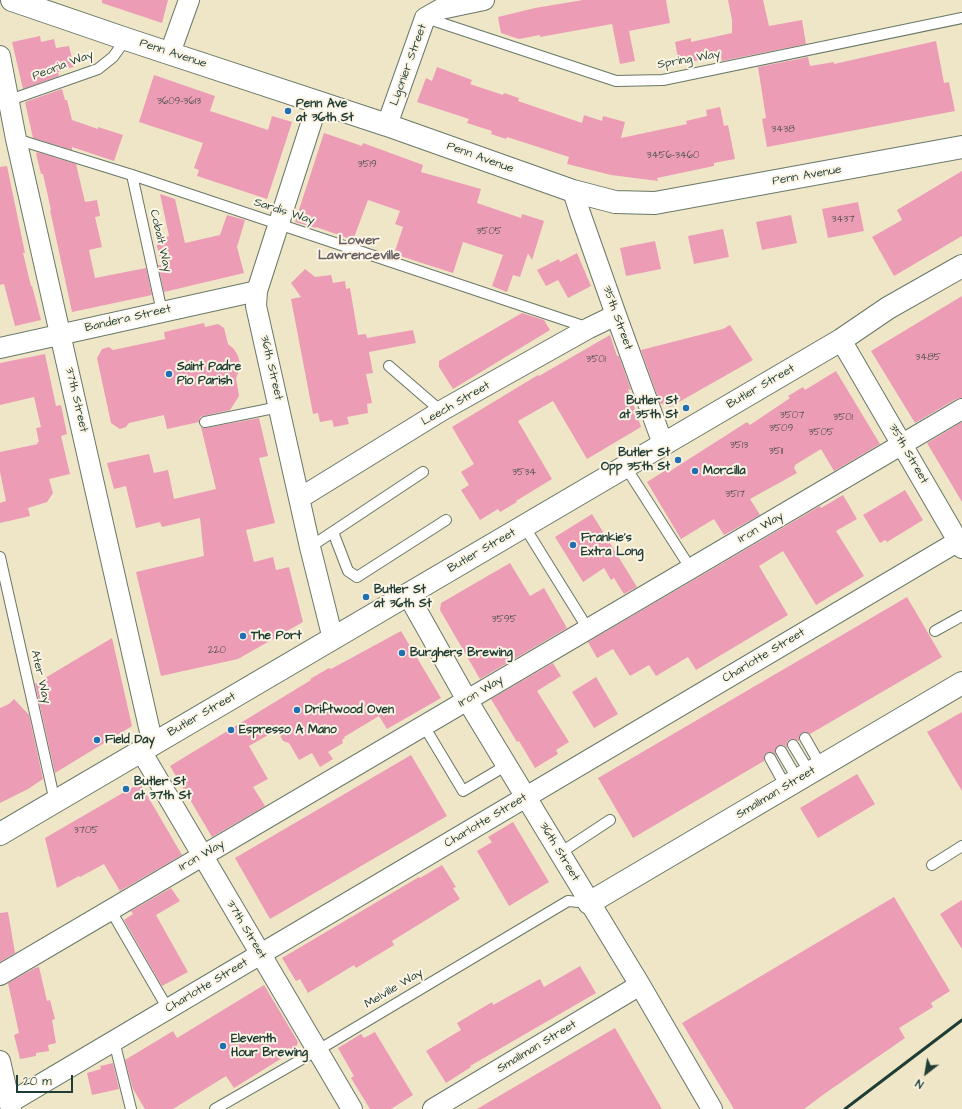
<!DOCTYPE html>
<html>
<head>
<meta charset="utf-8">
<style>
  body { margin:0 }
  #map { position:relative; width:962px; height:1109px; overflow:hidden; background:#efe6c7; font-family:"Architects Daughter",sans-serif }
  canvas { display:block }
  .north { position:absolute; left:906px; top:1053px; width:40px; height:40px; -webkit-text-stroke:3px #fcf5e5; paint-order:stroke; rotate:211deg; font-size:11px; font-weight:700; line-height:16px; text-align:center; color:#1f3d34 }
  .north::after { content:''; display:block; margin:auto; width:14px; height:18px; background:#1f3d34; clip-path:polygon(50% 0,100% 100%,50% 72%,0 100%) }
  .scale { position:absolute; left:16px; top:1075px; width:57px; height:18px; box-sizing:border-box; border:2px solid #1f3d34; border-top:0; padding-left:5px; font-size:12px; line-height:14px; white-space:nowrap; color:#1f3d34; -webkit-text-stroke:3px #fcf5e5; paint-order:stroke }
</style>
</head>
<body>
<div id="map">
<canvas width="962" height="1109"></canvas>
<div class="north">N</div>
<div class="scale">20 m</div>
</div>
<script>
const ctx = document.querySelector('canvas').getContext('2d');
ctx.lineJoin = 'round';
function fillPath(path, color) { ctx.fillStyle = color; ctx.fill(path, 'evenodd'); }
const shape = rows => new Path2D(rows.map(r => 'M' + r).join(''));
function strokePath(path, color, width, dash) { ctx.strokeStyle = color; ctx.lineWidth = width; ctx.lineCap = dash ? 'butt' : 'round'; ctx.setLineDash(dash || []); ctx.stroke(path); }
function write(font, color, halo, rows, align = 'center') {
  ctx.font = font + ' "Architects Daughter",sans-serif'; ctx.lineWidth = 4; ctx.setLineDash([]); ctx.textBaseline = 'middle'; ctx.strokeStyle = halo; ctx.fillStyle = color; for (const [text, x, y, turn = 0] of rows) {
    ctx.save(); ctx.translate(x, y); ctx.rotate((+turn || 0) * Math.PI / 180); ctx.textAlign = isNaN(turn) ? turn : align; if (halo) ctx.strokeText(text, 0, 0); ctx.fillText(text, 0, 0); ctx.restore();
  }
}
fillPath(shape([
  [102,0,168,0,162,23,102,3],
  [583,0,666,0,670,23,629,31,635,61,620,64,612,24,540,37,540,35,519,39,501,33,498,17,535,8],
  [728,0,763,0,769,26,802,20,806,44,722,61,721,56,679,64,675,42,691,38,691,42,732,33,732,20],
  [40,36,41,42,54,39,56,48,69,46,74,67,60,70,61,72,58,72,59,76,23,89,12,42],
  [936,41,944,83,949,82,955,111,767,147,762,119,766,118,758,67,808,57,810,66,834,62,834,64],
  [437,67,472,80,470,84,503,95,504,93,519,98,518,101,582,123,584,115,602,121,603,116,625,122,621,138,687,124,686,121,707,116,706,110,720,107,724,126,728,125,735,159,714,163,714,166,657,178,658,181,611,175,567,164,569,157,507,137,506,139,491,134,492,131,467,123,469,119,417,102,426,78,432,81],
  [154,75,215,96,210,111,268,130,272,116,292,122,267,199,197,176,199,170,194,168,203,143,139,122],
  [62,89,65,100,67,100,72,120,98,129,98,127,123,135,114,161,72,147,72,150,33,138,25,102],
  [324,133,362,146,363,143,423,165,421,172,481,189,477,203,521,218,522,214,544,221,532,260,528,253,520,277,513,275,507,292,492,286,503,255,463,242,453,273,394,254,403,227,395,224,400,211,368,200,353,240,316,227,316,228,295,222],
  [37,152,76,164,85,202,97,200,100,216,95,217,102,247,89,250,95,278,146,268,152,295,72,312,50,210,51,210,43,174,41,174,36,154],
  [7,166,25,253,23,253,31,286,32,286,41,320,15,326,4,284,0,285,0,167],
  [962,171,962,236,894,276,872,237,902,220,897,210],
  [160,194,175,199,185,243,220,235,227,215,245,220,237,247,244,273,164,292,158,265,162,265,155,239,169,236],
  [858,202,864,231,828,238,822,209],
  [791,215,797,243,762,250,756,222],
  [723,229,729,257,694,264,688,236],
  [655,241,661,269,626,276,620,248],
  [577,253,591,286,568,298,558,280,546,286,537,270,559,259,560,262],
  [305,269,315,277,331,275,333,283,345,281,346,289,350,288,358,335,366,334,367,338,413,330,416,343,369,352,373,373,366,374,372,403,367,404,368,413,347,417,349,424,334,427,332,420,320,422,318,413,313,414,291,299,301,297,291,283],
  [962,296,962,398,956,399,915,423,871,351],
  [522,313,544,320,550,330,453,389,439,367,439,361],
  [204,323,205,327,218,324,224,328,228,344,234,349,238,356,240,363,239,371,236,378,239,396,230,410,203,416,200,417,199,422,167,429,164,415,129,423,126,427,120,429,111,423,97,358,102,349,109,347,113,350,165,339,164,332],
  [730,325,753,360,670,407,660,403,641,350,723,329],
  [610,335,617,356,619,356,631,390,628,389,641,427,587,459,553,401,518,421,552,479,516,501,517,502,500,512,498,509,480,520,461,490,469,485,461,472,474,464,452,427,538,375,539,376],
  [45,354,56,406,61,405,67,434,61,436,70,474,49,479,53,493,47,502,28,508,30,516,0,523,0,503,6,501,0,472,0,452,38,444,37,442,39,442,36,428,41,427,34,397,0,405,0,363],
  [836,371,880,444,834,471,821,449,795,465,795,466,794,468,797,473,750,499,760,515,724,535,714,519,681,539,647,482,666,470,667,473,747,422,750,425,790,398,788,396,803,387,805,390],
  [259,418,268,456,259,458,275,523,246,530,254,562,273,557,276,570,289,567,303,622,238,659,161,676,136,572,204,556,200,518,162,527,160,522,136,528,126,486,114,489,107,463,149,454,154,473,168,470,174,499,216,489,201,427,206,428],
  [962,422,962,502,927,443],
  [905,490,923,520,887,542,885,540,880,543,863,515],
  [843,495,857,519,836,531,864,576,816,605,783,551,759,566,788,615,696,670,688,657,656,676,649,665,630,676,613,649,597,658,588,642,820,506,821,508],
  [592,514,637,587,624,594,614,578,611,580,604,568,583,582,555,537],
  [510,563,530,596,544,588,567,628,480,679,440,610,441,603],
  [907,597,942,657,810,734,805,732,801,733,799,738,799,741,793,739,790,739,787,742,787,748,784,745,777,746,775,751,776,755,771,752,767,753,764,757,764,761,633,838,598,778],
  [401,631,441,698,387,729,379,716,344,737,345,738,342,740,343,743,328,752,333,759,320,767,312,753,299,760,289,743,283,741,277,730,249,746,268,779,253,787,265,806,212,837,170,766,311,680,310,679,329,668,331,669],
  [112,638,132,726,55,773,35,684],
  [553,663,561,676,537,691,569,742,556,750,558,754,535,768,519,741,517,742,491,699],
  [596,677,618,714,594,728,572,692],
  [14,699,29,715,43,779,28,789,0,803,0,708,9,704],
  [962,712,962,791,927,732],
  [411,755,447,816,270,919,235,858],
  [857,774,875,804,818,838,800,808],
  [140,783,182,855,120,891,104,864,80,877,79,876,57,888,45,838],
  [513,822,549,882,509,906,477,851,492,842,488,837],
  [442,865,456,887,453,888,460,899,392,941,394,945,356,968,354,965,308,993,300,979,296,981,282,958,419,877,420,878],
  [171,888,180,901,156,915,188,972,162,986,124,920,133,914,131,911],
  [894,897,950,991,931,1003,933,1007,899,1028,905,1038,827,1092,804,1109,734,1109,682,1023],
  [962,900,962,949,940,914],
  [8,912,15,953,0,962,0,913],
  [580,966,596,993,470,1066,471,1067,446,1083,426,1051,461,1030,457,1023,492,1002,493,1005,540,979,544,987],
  [39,967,47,1001,50,1000,55,1019,52,1020,56,1043,48,1045,49,1051,36,1053,36,1056,20,1059,14,1035,19,1033,8,983,35,968],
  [264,985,298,1042,295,1050,234,1088,226,1076,173,1109,145,1109,133,1089,125,1060,173,1031,177,1038],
  [615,1028,662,1109,477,1109],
  [375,1032,413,1095,391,1109,370,1109,351,1078,354,1076,338,1048,361,1034,364,1038],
  [113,1063,119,1089,92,1095,87,1073,101,1069,100,1066]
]), '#ed9cb6');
const lane = shape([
  [426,18,616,81,663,80,962,18],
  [7,101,98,69,113,57,126,39],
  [16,139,132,175,589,328],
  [132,175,162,312],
  [389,366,441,411],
  [205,422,279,407],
  [625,466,691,569],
  [524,526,588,629],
  [333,532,348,571,357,577,446,520],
  [310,547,423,472],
  [0,557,55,802],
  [935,631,962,616],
  [424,726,463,791,507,765],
  [805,738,821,766],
  [793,745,810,773],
  [781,751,798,780],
  [770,758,786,787],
  [560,853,610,820],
  [932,865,962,846],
  [110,909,168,1009],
  [114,1041,131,1109],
  [215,1109,330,1043,568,901,589,903]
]);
const street = shape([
  [170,53,189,0],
  [0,56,16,139,153,745],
  [318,102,257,291,256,306,310,547,333,639],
  [387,125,425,18,441,9,484,0],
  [573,191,580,213,616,315,663,444],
  [841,340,962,548],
  [0,348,257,291],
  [300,498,441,411,589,328,616,315],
  [408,595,467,700,640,985,712,1109],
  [141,751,352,1109],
  [0,975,962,409],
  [0,1061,11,1109],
  [9,1103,962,539],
  [433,1109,640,985]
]);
const secondary = shape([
  [12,0,126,39,387,125,573,191,615,202,655,203,962,147],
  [0,834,841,340,888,308,962,266],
  [589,903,962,683]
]);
strokePath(lane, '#687867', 12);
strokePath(street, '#687867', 22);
strokePath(secondary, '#687867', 24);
strokePath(lane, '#fff', 10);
strokePath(street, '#fff', 20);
strokePath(secondary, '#fff', 22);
strokePath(shape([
  [845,1109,962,1020]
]), '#1f3d34', 3);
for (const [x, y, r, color] of [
  [288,111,4,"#1f6fb2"],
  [169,374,4,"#1f6fb2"],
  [686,408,4,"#1f6fb2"],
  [678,460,4,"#1f6fb2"],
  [695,471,4,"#1f6fb2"],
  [573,545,4,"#1f6fb2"],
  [366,597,4,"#1f6fb2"],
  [243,636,4,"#1f6fb2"],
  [402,653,4,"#1f6fb2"],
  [297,710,4,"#1f6fb2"],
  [231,730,4,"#1f6fb2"],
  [97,740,4,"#1f6fb2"],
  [126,789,4,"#1f6fb2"],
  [223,1046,4,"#1f6fb2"]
]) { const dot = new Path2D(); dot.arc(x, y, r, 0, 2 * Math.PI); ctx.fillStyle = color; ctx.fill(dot); strokePath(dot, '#fcf5e5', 1.5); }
write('10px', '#525554', null, [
  ["3609-3613",179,102],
  ["3438",783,130],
  ["3456-3460",673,156],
  ["3519",367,165],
  ["3437",843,220],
  ["3505",489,232],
  ["3485",928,358],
  ["3501",596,360],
  ["3507",792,416],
  ["3501",843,418],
  ["3509",781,429],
  ["3505",821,433],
  ["3513",739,446],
  ["3511",776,452],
  ["3534",524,473],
  ["3517",735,495],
  ["3595",504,620],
  ["220",217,651],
  ["3705",86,831]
]);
write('12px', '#1f3d34', '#fcf5e5', [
  ["Penn Avenue",173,54,18],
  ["Spring Way",689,60,-10],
  ["Ligonier Street",409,65,-70],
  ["Peoria Way",63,66,-21],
  ["Penn Avenue",480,158,20],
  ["Penn Avenue",807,176,-10],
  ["Sardis Way",284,212,18],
  ["Cobalt Way",160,241,77],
  ["35th Street",617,318,70],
  ["Bandera Street",128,319,-13],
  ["36th Street",271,368,77],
  ["Butler Street",761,387,-30],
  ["37th Street",76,400,77],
  ["Leech Street",456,404,-30],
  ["35th Street",908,454,60],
  ["Iron Way",761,528,-30],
  ["Butler Street",482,551,-30],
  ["Charlotte Street",764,656,-31],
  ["Ater Way",40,677,77],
  ["Iron Way",481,692,-31],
  ["Butler Street",202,715,-30],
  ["Smallman Street",776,793,-31],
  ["Charlotte Street",486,821,-31],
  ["36th Street",559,852,59],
  ["Iron Way",202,856,-30],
  ["37th Street",246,930,59],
  ["Charlotte Street",207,986,-31],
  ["Melville Way",394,989,-31],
  ["Smallman Street",537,1047,-31]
]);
write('bold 12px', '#1f3d34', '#fcf5e5', [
  ["Penn Ave",296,104],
  ["at 36th St",296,118],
  ["Saint Padre",177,367],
  ["Pio Parish",177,381],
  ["Butler St",678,401,"right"],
  ["at 35th St",678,415,"right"],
  ["Butler St",670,453,"right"],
  ["Opp 35th St",670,467,"right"],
  ["Morcilla",703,471],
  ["Frankie's",581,538],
  ["Extra Long",581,552],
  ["Butler St",374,590],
  ["at 36th St",374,604],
  ["The Port",251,636],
  ["Burghers Brewing",410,653],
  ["Driftwood Oven",305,710],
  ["Espresso A Mano",239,730],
  ["Field Day",105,740],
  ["Butler St",134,782],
  ["at 37th St",134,796],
  ["Eleventh",231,1039],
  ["Hour Brewing",231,1053]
], 'left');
write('bold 13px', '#675e62', '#fcf5e5', [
  ["Lower",359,241],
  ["Lawrenceville",359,256]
]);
</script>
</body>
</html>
